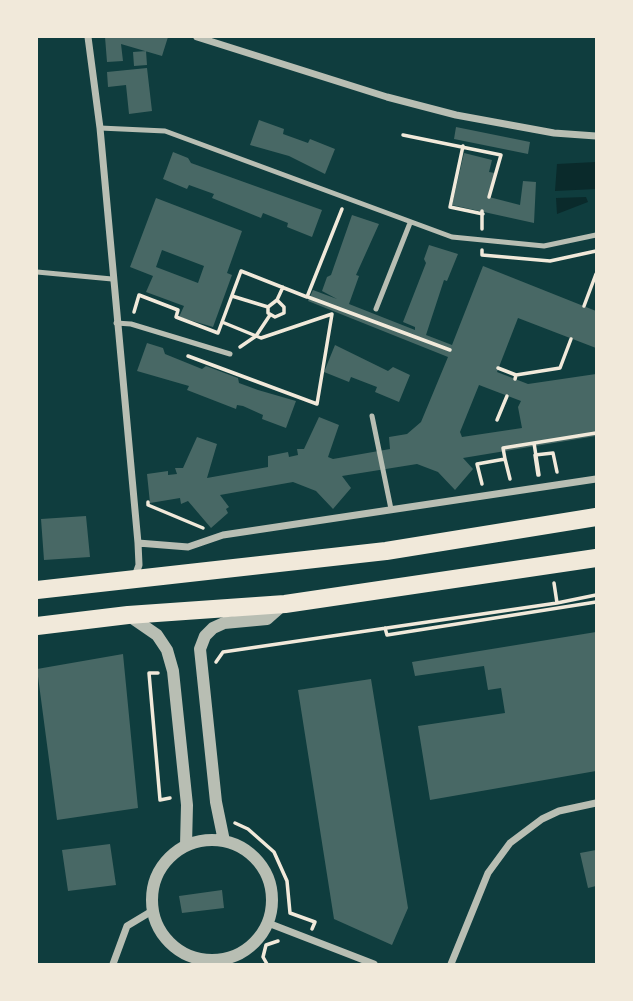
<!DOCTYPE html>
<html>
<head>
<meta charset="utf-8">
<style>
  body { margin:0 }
  #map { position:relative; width:633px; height:1001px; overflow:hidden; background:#0f3d3e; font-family:"PT Sans",sans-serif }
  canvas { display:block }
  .frame { position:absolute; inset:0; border:38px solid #f1e9da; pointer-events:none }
</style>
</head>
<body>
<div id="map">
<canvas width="633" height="1001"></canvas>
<div class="frame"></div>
</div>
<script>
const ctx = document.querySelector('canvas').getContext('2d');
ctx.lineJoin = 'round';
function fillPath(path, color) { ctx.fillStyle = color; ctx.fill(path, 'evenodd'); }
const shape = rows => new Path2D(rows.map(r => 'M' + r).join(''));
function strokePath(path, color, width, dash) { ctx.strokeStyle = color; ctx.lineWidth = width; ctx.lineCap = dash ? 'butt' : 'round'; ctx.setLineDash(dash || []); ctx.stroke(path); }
fillPath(shape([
  [596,162,596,189,555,191,557,164],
  [586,197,588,202,557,214,556,198]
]), '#0a2a2b');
fillPath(shape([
  [105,37,168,37,162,56,121,44,123,61,107,62],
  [146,51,147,65,134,66,133,52],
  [147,68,152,111,129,114,126,85,108,87,107,72],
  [259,120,284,129,283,134,308,143,310,139,335,149,325,174,289,156,250,145],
  [456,127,530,142,528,154,454,139],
  [173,152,188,158,191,163,322,210,312,237,287,227,288,223,263,213,261,218,212,198,214,194,189,185,187,189,163,179],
  [464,153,492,160,489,172,495,173,489,197,520,205,523,181,536,182,534,223,452,205],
  [156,198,242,231,227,273,232,275,213,327,179,317,184,306,146,292,153,276,130,267],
  [162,250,204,266,198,283,156,267],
  [352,215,379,224,356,275,359,276,349,304,415,330,415,327,403,322,426,263,424,259,429,245,458,254,447,281,444,280,426,335,452,345,483,266,596,311,596,348,518,318,497,372,528,384,596,374,596,436,463,458,473,469,455,490,438,472,417,464,342,476,351,488,333,509,316,491,293,482,220,495,229,507,226,509,228,513,211,528,188,501,181,504,180,498,150,503,147,474,168,471,168,475,177,474,175,468,183,468,197,437,217,444,207,478,268,467,268,456,288,452,289,457,298,455,297,449,304,449,319,417,339,425,328,457,333,459,390,449,389,437,407,434,421,422,448,357,308,301,313,290,337,299,322,291,327,277,331,275],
  [479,385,521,401,518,407,522,428,462,437,460,432],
  [147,343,163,348,165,354,202,369,206,366,238,378,239,383,258,390,296,401,286,428,262,419,263,415,243,406,237,405,236,409,187,390,189,386,137,371],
  [335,345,388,371,393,367,410,375,399,402,375,392,377,387,351,377,349,382,324,372],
  [86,516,90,557,44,560,41,519],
  [596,632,596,771,430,800,418,726,505,713,501,688,488,690,484,666,415,676,412,662],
  [123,654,138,808,57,820,37,669],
  [371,679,408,908,392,945,334,919,298,690],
  [110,844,116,885,68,891,62,850],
  [596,850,596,886,588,888,580,853],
  [222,890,224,908,182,913,179,896]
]), '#486865');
strokePath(shape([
  [403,135,501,155,489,197],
  [463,146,450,207,483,214],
  [482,229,482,211],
  [482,250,482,255,550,261,596,251],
  [232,296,268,307],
  [308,297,450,350],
  [277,300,284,307,284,313,275,317,268,313,268,307,277,300,283,287],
  [584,306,596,274],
  [134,312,139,295,178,310,176,317,218,333,241,271,307,297,342,209],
  [240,347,256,336,270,315],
  [188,356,317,404,332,314,261,338,222,322],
  [498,368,516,375],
  [515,379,516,375,560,368,571,339],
  [497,420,507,396],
  [534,443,539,475],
  [505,459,503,448,596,433],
  [538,475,535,455,553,453,557,472],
  [482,484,477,464,505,459,510,479],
  [148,502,148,505,203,528],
  [557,603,596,595],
  [385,628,387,635,596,602],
  [216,662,223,652,557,603,554,583],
  [158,673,149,673,160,800,170,798],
  [235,823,248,829,274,852,287,881,290,913,315,922,312,929],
  [267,964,263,957,266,945,278,941]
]), '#f1e9da', 3.5);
strokePath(shape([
  [100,128,165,131,452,237,544,246,596,235],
  [37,272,112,279],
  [376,309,410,223],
  [116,323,131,324,230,354],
  [372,416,391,509]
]), '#b8beb3', 5);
strokePath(shape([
  [88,37,100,128,138,543,139,565,134,579],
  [197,37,387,97,456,115,554,133,596,136],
  [138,543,188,547,223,535,596,479],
  [268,923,374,964],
  [113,964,127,926,152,911],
  [451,964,488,873,510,843,542,819,559,811,596,803]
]), '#b8beb3', 7);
strokePath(shape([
  [128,615,157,635,167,650,173,671,187,805,186,845],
  '152 900a60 60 0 1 1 120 0a60 60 0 1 1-120 0Z',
  [224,841,216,802,200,649,205,636,213,628,224,623,267,619,284,604]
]), '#b8beb3', 12);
strokePath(shape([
  [37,590,386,551,596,517],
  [37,626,128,615,285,604,596,558]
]), '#f1e9da', 18);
</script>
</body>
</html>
